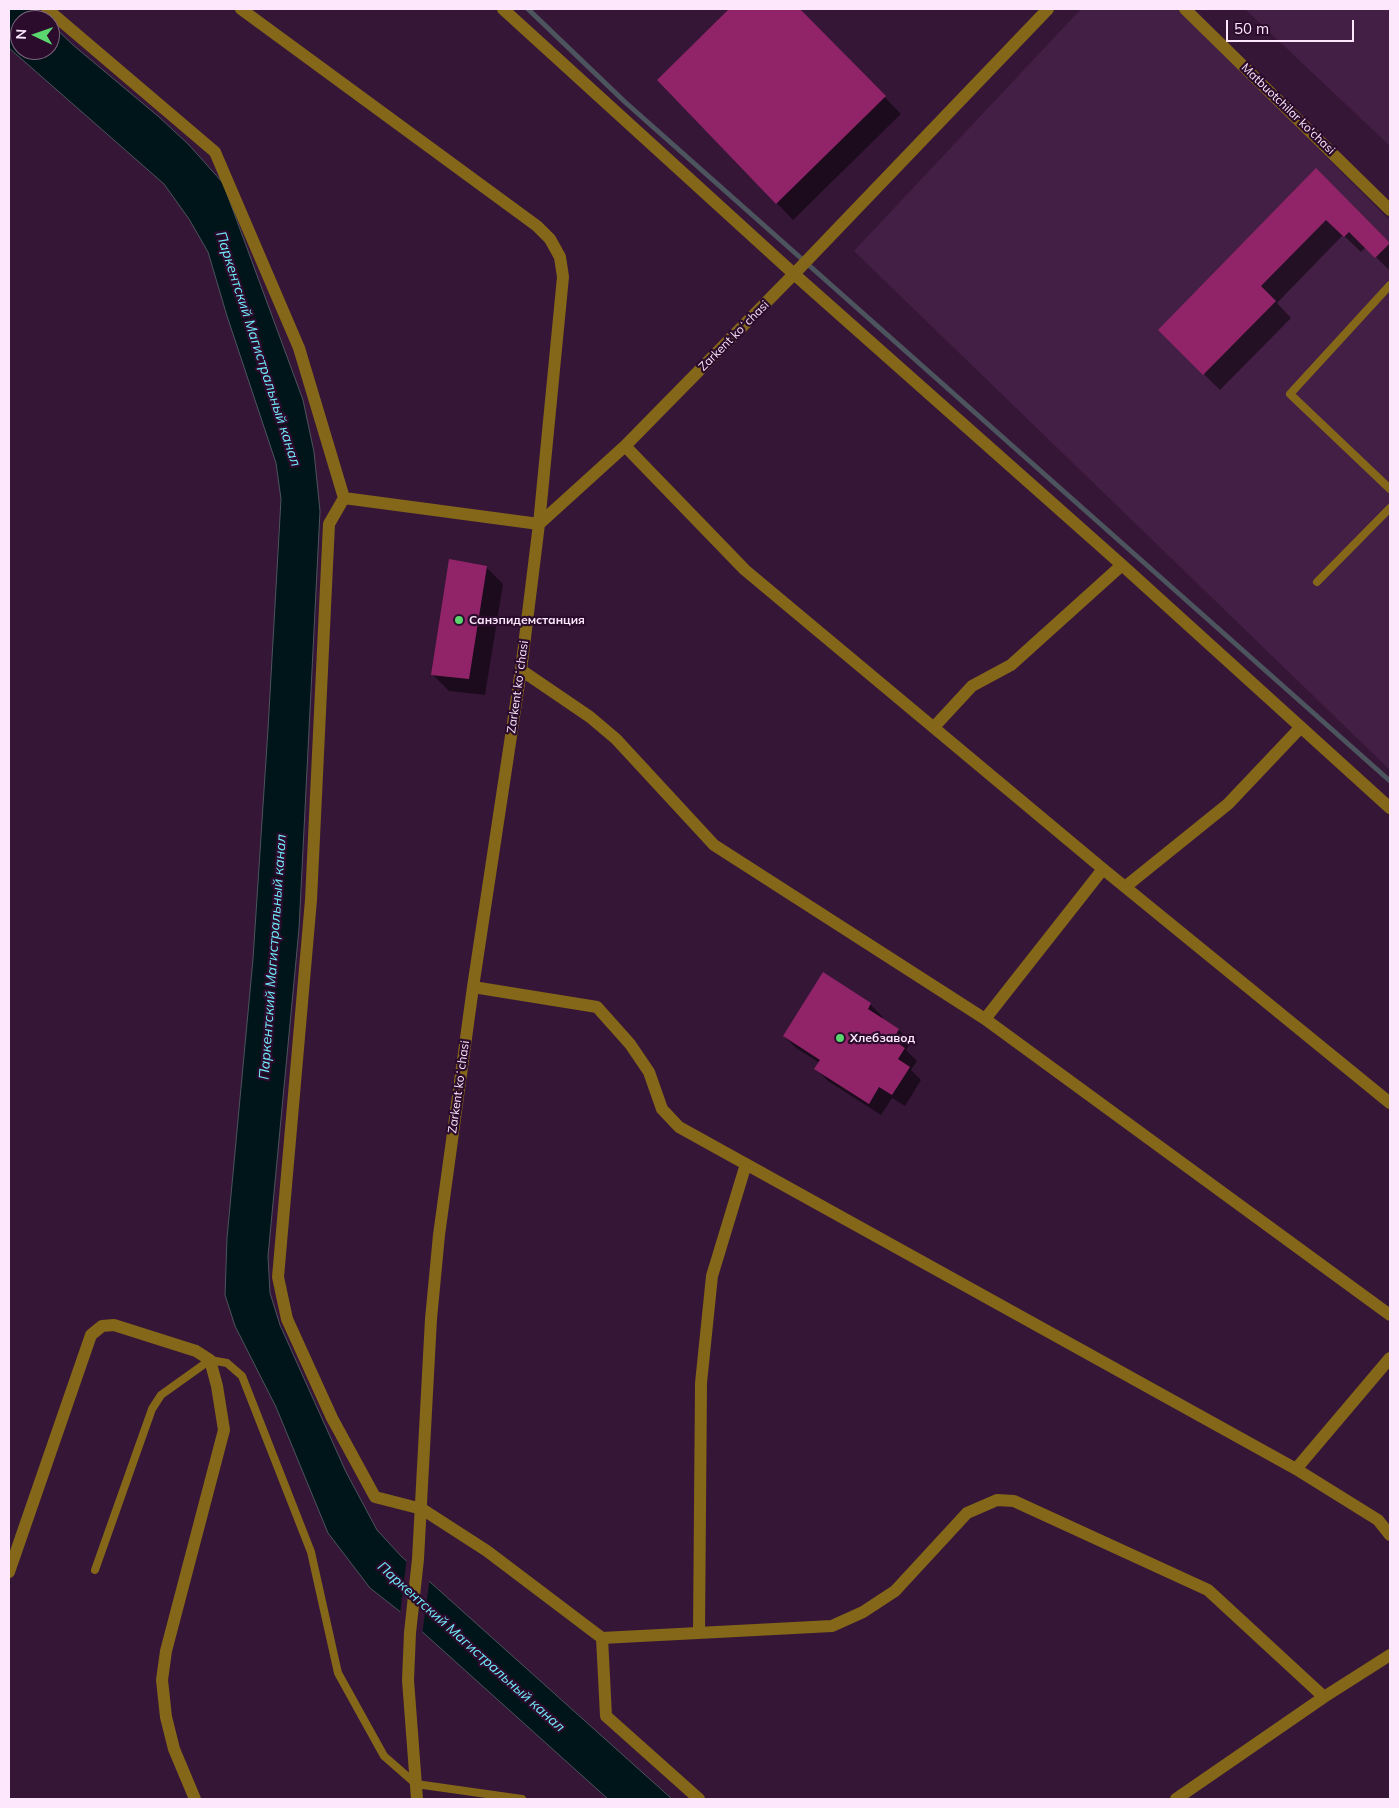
<!DOCTYPE html>
<html>
<head>
<meta charset="utf-8">
<style>
  body { margin:0 }
  #map { position:relative; width:1399px; height:1808px; overflow:hidden; background:#361637; font-family:Mulish,sans-serif }
  canvas { display:block }
  .frame { position:absolute; inset:0; border:10px solid #fde7fc; pointer-events:none }
  .north { position:absolute; left:10px; top:10px; width:50px; height:50px; box-sizing:border-box; background:#2b0c2c; border:1px solid #7f647f; border-radius:50%; rotate:273deg; font-size:14px; font-weight:700; line-height:20px; text-align:center; color:#fde7fc }
  .north::after { content:''; display:block; margin:auto; width:18px; height:22px; background:#5bd56e; clip-path:polygon(50% 0,100% 100%,50% 72%,0 100%) }
  .scale { position:absolute; left:1226px; top:20px; width:128px; height:22px; box-sizing:border-box; border:2px solid #fde7fc; border-top:0; padding-left:6px; font-size:15px; line-height:18px; white-space:nowrap; color:#fde7fc; -webkit-text-stroke:4px #2b0c2c; paint-order:stroke }
</style>
</head>
<body>
<div id="map">
<canvas width="1399" height="1808"></canvas>
<div class="frame"></div>
<div class="north">N</div>
<div class="scale">50 m</div>
</div>
<script>
const ctx = document.querySelector('canvas').getContext('2d');
ctx.lineJoin = 'round';
function fillPath(path, color) { ctx.fillStyle = color; ctx.fill(path, 'evenodd'); }
const shape = rows => new Path2D(rows.map(r => 'M' + r).join(''));
function strokePath(path, color, width, dash) { ctx.strokeStyle = color; ctx.lineWidth = width; ctx.lineCap = dash ? 'butt' : 'round'; ctx.setLineDash(dash || []); ctx.stroke(path); }
function write(font, color, halo, rows, align = 'center') {
  ctx.font = font + ' Mulish,sans-serif'; ctx.lineWidth = 4.5; ctx.setLineDash([]); ctx.textBaseline = 'middle'; ctx.strokeStyle = halo; ctx.fillStyle = color; for (const [text, x, y, turn = 0] of rows) {
    ctx.save(); ctx.translate(x, y); ctx.rotate((+turn || 0) * Math.PI / 180); ctx.textAlign = isNaN(turn) ? turn : align; if (halo) ctx.strokeText(text, 0, 0); ctx.fillText(text, 0, 0); ctx.restore();
  }
}
fillPath(shape([
  [1081,9,1180,9,1390,221,1390,770,854,251],
  [1245,9,1390,9,1390,146]
]), '#441f45');
const water = shape([
  [9,9,35,9,47,20,20,20,20,50,50,50,50,23,73,45,159,117,189,145,223,183,303,400,314,452,320,511,299,929,268,1256,270,1293,280,1325,346,1472,377,1530,401,1556,672,1799,608,1799,398,1610,370,1588,328,1533,276,1407,235,1326,225,1295,227,1238,253,959,268,729,281,499,276,463,227,316,208,252,189,219,164,184,9,48,9,9]
]);
fillPath(water, '#001519');
strokePath(water, '#4c545d', 1);
fillPath(shape([
  [407,1556,430,1577,422,1635,400,1615]
]), '#361637');
fillPath(shape([
  [731,9,799,9,901,114,793,220,658,80],
  [1316,170,1390,243,1390,271,1366,247,1361,252,1343,235,1277,303,1291,318,1220,390,1159,330],
  [486,567,503,584,485,695,449,691,432,674],
  [823,974,870,1004,883,1017,881,1019,899,1030,911,1042,906,1050,917,1061,911,1070,921,1080,905,1106,892,1098,881,1115,828,1081,816,1069,820,1063,796,1048,784,1036]
]), '#0007');
strokePath(shape([
  [528,9,625,102,1390,781]
]), '#4c545d', 5);
fillPath(shape([
  [729,9,800,9,886,96,776,204,657,80],
  [1316,168,1390,243,1375,258,1349,232,1344,237,1326,220,1261,286,1276,301,1203,375,1158,330],
  [449,559,487,566,469,679,431,675],
  [823,972,871,1003,868,1009,899,1029,893,1040,905,1048,898,1059,910,1067,892,1095,879,1087,869,1104,814,1069,820,1060,783,1036]
]), '#912469');
strokePath(shape([
  [1390,285,1290,394,1390,489],
  [1317,582,1390,508],
  [95,1570,152,1409,161,1395,210,1360,227,1363,242,1376,311,1552,338,1673,384,1756,416,1784,522,1799]
]), '#846718', 8);
strokePath(shape([
  [47,9,215,152,299,348,344,498],
  [241,9,537,226,550,239,560,257,563,277,539,524,521,670,473,987,439,1235,431,1319,418,1559,410,1633,408,1680,417,1799],
  [503,9,794,274,1122,565,1390,808],
  [1185,9,1390,210],
  [625,446,745,570,1103,869,1390,1103],
  [539,524,344,498,329,524,311,900,278,1277,287,1319,332,1418,375,1497,422,1509,487,1551,602,1638,832,1626,863,1612,895,1591,967,1513,997,1500,1014,1501,1208,1590,1324,1697],
  [539,524,625,446,794,274,1048,9],
  [521,670,590,717,616,739,714,845,985,1019,1390,1315],
  [934,727,972,686,1011,665,1122,565],
  [1125,887,1228,804,1301,727],
  [473,987,597,1007,630,1044,649,1072,662,1109,679,1127,1296,1469,1378,1520,1390,1535],
  [985,1019,1103,869],
  [1296,1469,1390,1358],
  [9,1572,91,1335,102,1326,114,1325,196,1351,210,1360,217,1386,224,1430,166,1651,162,1680,166,1717,174,1749,195,1799],
  [699,1633,701,1383,712,1276,746,1164],
  [602,1638,606,1716,699,1799],
  [1176,1799,1324,1697,1390,1655]
]), '#846718', 12);
for (const [x, y, r, color] of [
  [459,620,5,"#5bd56e"],
  [840,1038,5,"#5bd56e"]
]) { const dot = new Path2D(); dot.arc(x, y, r, 0, 2 * Math.PI); ctx.fillStyle = color; ctx.fill(dot); strokePath(dot, '#2b0c2c', 2); }
write('12px', '#fde7fc', '#2b0c2c', [
  ["Matbuotchilar ko'chasi",1288,109,44],
  ["Zarkent koʻchasi",734,336,-45],
  ["Zarkent koʻchasi",518,687,-82],
  ["Zarkent koʻchasi",459,1087,-82]
]);
write('bold 12px', '#fde7fc', '#2b0c2c', [
  ["Санэпидемстанция",469,620],
  ["Хлебзавод",850,1038]
], 'left');
write('italic 14px', '#71efff', '#2b0c2c', [
  ["Паркентский Магистральный канал",258,349,72],
  ["Паркентский Магистральный канал",273,957,-86],
  ["Паркентский Магистральный канал",471,1647,42]
]);
</script>
</body>
</html>
